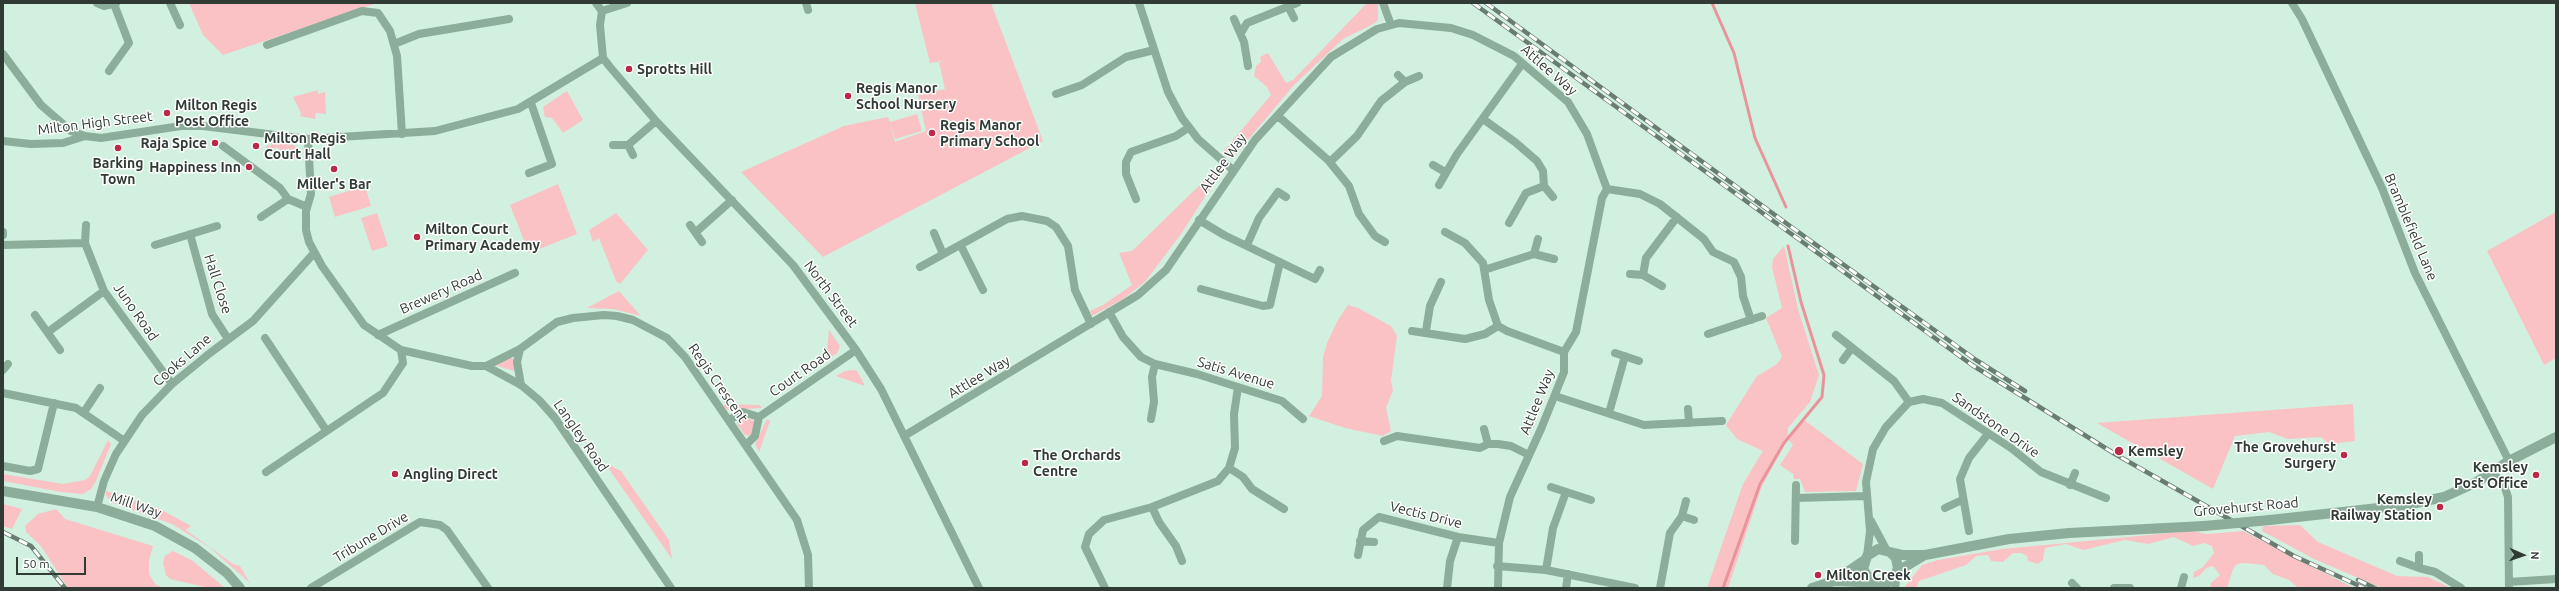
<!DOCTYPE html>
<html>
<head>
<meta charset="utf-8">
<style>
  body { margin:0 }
  #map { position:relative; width:2559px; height:591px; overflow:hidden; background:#d2f0df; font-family:Ubuntu,sans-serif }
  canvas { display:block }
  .frame { position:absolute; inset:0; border:4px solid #2f3b34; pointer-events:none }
  .north { position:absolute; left:2503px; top:535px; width:40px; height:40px; -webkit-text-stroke:3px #fff; paint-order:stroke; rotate:92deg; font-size:11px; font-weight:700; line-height:16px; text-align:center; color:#2f3b34 }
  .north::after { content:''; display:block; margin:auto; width:14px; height:18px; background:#2f3b34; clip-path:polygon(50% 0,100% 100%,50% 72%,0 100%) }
  .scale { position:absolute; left:16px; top:557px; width:70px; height:18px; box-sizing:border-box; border:2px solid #2f3b34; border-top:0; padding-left:5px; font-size:12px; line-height:14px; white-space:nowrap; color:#2f3b34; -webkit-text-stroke:3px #fff; paint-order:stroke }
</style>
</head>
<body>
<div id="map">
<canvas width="2559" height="591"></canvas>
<div class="frame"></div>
<div class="north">N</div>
<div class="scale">50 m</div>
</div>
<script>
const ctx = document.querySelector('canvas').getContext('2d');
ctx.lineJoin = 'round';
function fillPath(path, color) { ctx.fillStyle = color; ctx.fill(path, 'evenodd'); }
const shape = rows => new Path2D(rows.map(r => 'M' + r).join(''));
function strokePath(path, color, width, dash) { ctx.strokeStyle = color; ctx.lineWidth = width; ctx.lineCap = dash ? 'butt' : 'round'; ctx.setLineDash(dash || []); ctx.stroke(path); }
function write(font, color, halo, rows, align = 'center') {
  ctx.font = font + ' Ubuntu,sans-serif'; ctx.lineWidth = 3; ctx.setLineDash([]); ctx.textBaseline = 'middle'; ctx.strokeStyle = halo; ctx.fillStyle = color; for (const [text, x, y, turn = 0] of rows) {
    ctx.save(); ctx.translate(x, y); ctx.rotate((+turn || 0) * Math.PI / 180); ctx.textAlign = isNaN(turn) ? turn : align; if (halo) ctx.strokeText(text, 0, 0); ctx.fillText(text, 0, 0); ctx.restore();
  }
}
fillPath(shape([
  [189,3,377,3,223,55,203,35],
  [915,3,991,3,1043,141,823,257,741,172,844,126,888,117,890,122,917,114,922,131,895,139,890,123,895,142,926,131,918,95,945,89,939,62,947,60,930,63],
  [1367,3,1378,3,1378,20,1375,23,1343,39,1294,85,1237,153,1230,158,1224,155,1223,152,1271,95,1267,87,1254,76,1256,66,1261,62,1260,57,1268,53,1286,83,1293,80],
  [318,90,318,94,325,92,326,114,316,113,315,119,300,116,301,113,293,97],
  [567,91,583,120,563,133,552,118,545,117,543,107],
  [271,142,294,145,299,150,300,159,292,158,293,152,288,148,284,152,276,147,271,153,266,148,267,145,271,146],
  [1213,172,1217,173,1217,178,1181,234,1145,282,1123,299,1092,316,1090,311,1103,305,1132,285,1119,253,1132,251],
  [558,184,577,234,529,253,510,205],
  [365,186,371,206,335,217,329,197],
  [2556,212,2556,358,2544,365,2487,251],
  [377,213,388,246,372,251,361,218],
  [616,213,648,250,620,284,616,281,599,238,593,242,589,230],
  [1784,246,1798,309,1819,375,1810,402,1788,428,1788,436,1803,419,1863,464,1856,491,1805,492,1800,479,1794,479,1793,474,1780,465,1793,445,1788,439,1762,486,1728,588,1707,588,1743,484,1763,451,1737,439,1726,425,1757,376,1777,364,1782,357,1766,318,1782,308,1772,267,1773,259],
  [619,291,641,316,613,309,587,308],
  [1348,305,1358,308,1391,326,1397,336,1391,381,1393,390,1386,408,1391,431,1383,436,1345,428,1309,416,1322,396,1323,357,1327,343,1338,320],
  [829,330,840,346,837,353,826,360],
  [509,357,514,359,514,371,495,365],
  [854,370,857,371,865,386,836,376,845,371],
  [725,404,760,405,762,408,728,410,723,406],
  [2353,404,2355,441,2329,444,2321,437,2288,439,2269,432,2235,436,2213,489,2097,423],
  [743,416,754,421,755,427,751,436,745,435,737,424,738,418],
  [767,419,770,421,759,452,755,444],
  [108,440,111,444,96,481,91,489,83,494,61,492,3,481,3,474,63,484,85,480,90,476],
  [611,466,621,471,669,540,672,559,609,469],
  [106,491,160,509,191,526,186,530,233,564,240,566,250,583,209,547,172,524,111,502,106,495],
  [3,504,22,509,12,529,3,526],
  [56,509,65,519,153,546,149,560,149,574,156,585,165,588,68,588,41,546,26,532,25,526,38,514],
  [2300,525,2318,542,2397,576,2428,577,2451,588,2382,588,2314,559,2262,531,2263,526],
  [2191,531,2207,534,2243,531,2354,588,2298,588,2289,580,2273,574,2264,565,2245,563,2237,564,2233,569,2227,588,2210,588,2211,583,2220,575,2213,566,2206,568,2199,576,2193,578,2194,572,2203,567,2214,553,2212,546,2204,543,2193,546,2174,537,2148,544,2125,540,2083,550,2066,544,2045,548,2043,560,2038,564,2028,561,2027,556,2021,553,2013,553,2003,562,1991,561,1988,555,1976,556,1966,565,1919,581,1916,588,1904,588,1922,565,1938,560,2002,549],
  [173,551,193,561,225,588,209,588,170,579,166,575,163,563,165,556]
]), '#fac2c5');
strokePath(shape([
  [1712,3,1734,53,1755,138,1786,207],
  [1723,588,1760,484,1784,443,1822,397,1824,375,1801,302,1788,246]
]), '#e9949b', 3);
strokePath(shape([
  [97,3,104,6,116,3],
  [170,3,180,25],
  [596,3,602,11,600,25,603,58,610,67,656,121,793,265,856,350,881,389,979,588],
  [806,3,808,10],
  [1139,3,1168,92,1182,118,1198,139,1233,170],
  [1383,3,1391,25],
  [2292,3,2302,19,2382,188,2415,273,2509,461],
  [1289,8,1294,18],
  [602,11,627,3],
  [1234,19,1244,42,1248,66],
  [1241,33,1247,23,1297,3],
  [394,44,419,34,509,19],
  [267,45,362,11,378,13,390,31,397,56,402,134],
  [3,54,41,105,71,131,85,136],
  [109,71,129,43,114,4],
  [1398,75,1405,82],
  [1056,94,1082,85,1126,57,1154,50],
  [1278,116,1328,160,1349,186,1359,214,1375,236,1385,242],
  [1483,119,1515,142,1537,161,1543,171,1544,186,1553,197],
  [308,139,311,194,306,211,306,230,309,242,322,266,364,325,401,350,472,366,486,366,521,385,539,400,555,418,671,588],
  [3,141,31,144,63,143,85,136,101,138,181,126,203,126,308,139,435,131,518,109,603,58],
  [613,145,628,145],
  [223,146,280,188,288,199,307,207],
  [633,155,628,145,656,121],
  [1330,162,1357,136,1381,101,1405,82,1419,76],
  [1433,165,1445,172],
  [529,173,552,164,531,103],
  [1439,185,1457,154,1522,64],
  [1607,189,1640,194,1660,204,1704,239,1713,252,1734,262,1741,277,1743,296,1751,320],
  [1136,199,1126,174,1126,162,1131,152,1176,136,1188,128],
  [261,217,288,199],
  [1199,220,1224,235,1315,279,1320,270],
  [1509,223,1526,193,1544,186],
  [86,225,85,243,104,291,172,384],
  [690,225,702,242],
  [696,232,732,200],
  [1445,232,1465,243,1483,263,1489,300,1498,326,1507,331,1564,352],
  [934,233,943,254],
  [190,234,212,314,228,339],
  [3,235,3,232],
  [1538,239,1534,254,1554,259],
  [3,245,85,243],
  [155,245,217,226],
  [1247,245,1259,218,1278,192,1286,197],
  [961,246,983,290],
  [920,267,1007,219,1022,216,1047,221,1056,227,1068,246,1075,290,1091,324],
  [1484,270,1534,254],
  [1630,274,1643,275,1662,286],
  [1643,275,1646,258,1677,217],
  [1201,289,1263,306,1270,305,1280,262],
  [1109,312,1123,337,1141,357,1155,364,1197,374,1282,401,1303,419],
  [35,315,60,350],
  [1412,331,1465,339,1485,334,1498,326],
  [1426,331,1430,306,1441,282],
  [48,332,104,291],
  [1708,334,1762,316],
  [378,335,515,273],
  [1836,335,1894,381,1909,402],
  [265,338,326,430],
  [520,349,517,362,521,385],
  [1615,353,1639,361],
  [1843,360,1851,349],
  [486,366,520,349,557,322,573,318,604,315,617,316,633,320,667,338,685,357,797,520,808,555,809,588],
  [3,370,8,364],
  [3,393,76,408,123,440],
  [1555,396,1644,425,1722,421],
  [1688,409,1689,423],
  [84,412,100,388],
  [1609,413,1625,356],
  [1151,419,1154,402,1152,377,1155,364],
  [729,420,743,412,759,417],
  [1484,429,1488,444],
  [904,436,1138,295,1166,270,1255,140,1331,57,1377,29,1399,23,1451,28,1473,35,1514,56,1568,102,1587,134,1607,189,1602,198,1576,332,1564,352,1564,372,1541,429,1510,497,1499,543,1498,588],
  [1384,441,1397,436,1480,448,1488,444,1498,444,1511,446,1529,455],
  [746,445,755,436,759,417,856,350],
  [3,466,30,471,38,469,54,403],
  [1229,468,1243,477,1252,489,1284,509],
  [2492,471,2505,488,2508,497,2509,588],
  [266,472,383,393,403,363,401,350],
  [2070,485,2075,473],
  [1551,487,1591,500],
  [1796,498,1866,496],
  [97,507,104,481,116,454,142,415,172,384,210,353,253,321,314,253],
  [1152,507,1159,522,1176,546,1182,561],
  [1945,508,1962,500],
  [1682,516,1694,520],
  [1871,521,1887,551],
  [1969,531,1960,479,1969,458,1988,434],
  [1360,541,1374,542],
  [1795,541,1796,485],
  [1358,555,1363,530,1379,517,1458,537,1499,543],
  [1867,556,1870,531,1866,482,1873,449,1886,427,1909,402,1923,399,1942,403,2011,448,2041,472,2106,498],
  [2400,561,2419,568,2435,572,2461,588],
  [1497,566,1546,570,1635,588],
  [2419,568,2419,555],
  [1546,570,1553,528,1566,492],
  [2509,582,2556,579],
  [2072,583,2077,588],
  [311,588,420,522,440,525,447,530,488,588],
  [1105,588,1085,547,1089,534,1104,520,1152,507,1218,481,1229,468,1235,448,1234,414,1238,387],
  [1447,588,1450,561,1458,537],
  [1566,588,1568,574],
  [1660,588,1670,533,1682,516,1686,501],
  [1895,588,1897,574],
  [2114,588,2130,588],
  [2181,588,2184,577]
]), '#8bad9a', 8);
strokePath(shape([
  [3,491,97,507,155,526,195,548,227,573,240,588],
  [2270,520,2406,505,2444,497,2475,483,2509,461,2556,437],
  [1890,552,1903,555,1925,555,2009,539,2069,533,2204,526],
  [1898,571,1923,556],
  [1834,581,1865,560],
  [1812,588,1834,581,1887,583,1894,578,1898,568,1896,558,1890,552,1878,549,1867,556,1863,569,1871,581]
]), '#8bad9a', 10);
const rail = shape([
  [1473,3,1972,365,2115,454,2294,556,2364,588],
  [1486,3,1790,226,1976,360,2025,391],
  [3,532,31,546,65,588],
  [2358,580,2375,588]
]);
strokePath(rail, '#6a7d72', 4.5);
strokePath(rail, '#fff', 3, [9]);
strokePath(shape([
  [2204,526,2270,520]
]), '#8bad9a', 10);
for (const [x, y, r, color] of [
  [629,69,4,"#ba2947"],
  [848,96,4,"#ba2947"],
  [167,113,4,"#ba2947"],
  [932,133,4,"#ba2947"],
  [215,143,4,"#ba2947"],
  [256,146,4,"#ba2947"],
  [118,148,4,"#ba2947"],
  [249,167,4,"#ba2947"],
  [334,169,4,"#ba2947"],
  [417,237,4,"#ba2947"],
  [2119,451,5,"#ba2947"],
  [2344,455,4,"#ba2947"],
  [1025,463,4,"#ba2947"],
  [395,474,4,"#ba2947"],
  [2536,475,4,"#ba2947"],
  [2440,507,4,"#ba2947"],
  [1818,575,4,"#ba2947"]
]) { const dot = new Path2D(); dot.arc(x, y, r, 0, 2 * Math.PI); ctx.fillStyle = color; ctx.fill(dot); strokePath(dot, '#fff', 1.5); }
write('bold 14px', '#2f3b34', '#fff', [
  ["Sprotts Hill",637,69],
  ["Regis Manor",856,88],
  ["School Nursery",856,104],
  ["Milton Regis",175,105],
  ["Post Office",175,121],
  ["Regis Manor",940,125],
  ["Primary School",940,141],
  ["Milton Regis",264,138],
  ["Court Hall",264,154],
  ["Raja Spice",207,143,"right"],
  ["Barking",118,163,"center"],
  ["Town",118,179,"center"],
  ["Happiness Inn",241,167,"right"],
  ["Miller's Bar",334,184,"center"],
  ["Milton Court",425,229],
  ["Primary Academy",425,245],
  ["The Grovehurst",2336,447,"right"],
  ["Surgery",2336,463,"right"],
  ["Kemsley",2128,451],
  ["The Orchards",1033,455],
  ["Centre",1033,471],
  ["Kemsley",2528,467,"right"],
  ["Post Office",2528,483,"right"],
  ["Angling Direct",403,474],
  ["Kemsley",2432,499,"right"],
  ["Railway Station",2432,515,"right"],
  ["Milton Creek",1826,575]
], 'left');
write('14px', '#2f3b34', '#fff', [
  ["Attlee Way",1549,70,41],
  ["Milton High Street",95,123,-7],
  ["Attlee Way",1223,163,-54],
  ["Bramblefield Lane",2411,227,67],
  ["Hall Close",218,284,72],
  ["Brewery Road",441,292,-24],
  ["North Street",831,294,53],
  ["Juno Road",136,312,55],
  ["Cooks Lane",182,360,-41],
  ["Court Road",800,373,-35],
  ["Satis Avenue",1236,373,17],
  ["Attlee Way",979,377,-31],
  ["Regis Crescent",718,383,55],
  ["Attlee Way",1537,402,-68],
  ["Sandstone Drive",1996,425,35],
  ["Langley Road",581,436,55],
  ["Mill Way",136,505,19],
  ["Grovehurst Road",2246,507,-5],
  ["Vectis Drive",1426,515,14],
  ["Tribune Drive",371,537,-31]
]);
</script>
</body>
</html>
